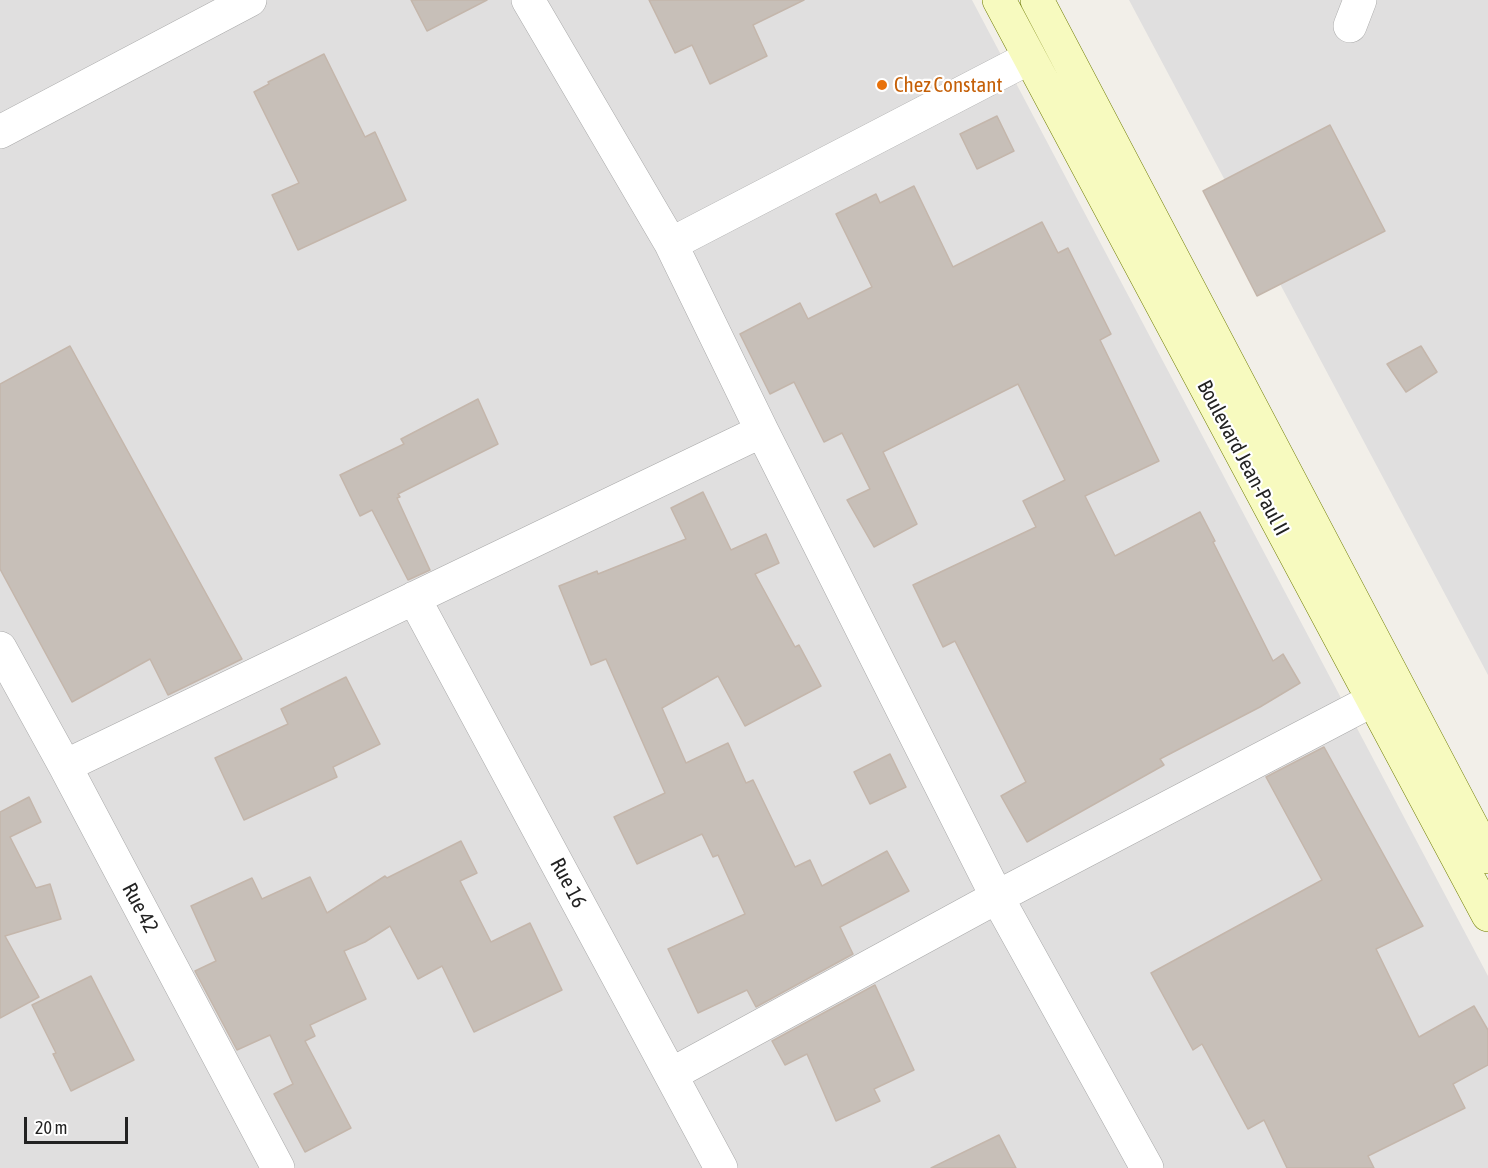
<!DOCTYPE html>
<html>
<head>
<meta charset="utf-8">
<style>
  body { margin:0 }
  #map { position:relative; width:1488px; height:1168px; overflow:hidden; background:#f2efe9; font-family:"Asap Condensed",sans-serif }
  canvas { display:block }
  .scale { position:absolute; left:24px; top:1117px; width:104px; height:27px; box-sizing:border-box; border:3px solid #222; border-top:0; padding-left:8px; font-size:18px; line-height:21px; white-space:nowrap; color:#222; -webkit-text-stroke:4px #fff; paint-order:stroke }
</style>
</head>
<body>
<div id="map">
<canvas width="1488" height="1168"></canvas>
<div class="scale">20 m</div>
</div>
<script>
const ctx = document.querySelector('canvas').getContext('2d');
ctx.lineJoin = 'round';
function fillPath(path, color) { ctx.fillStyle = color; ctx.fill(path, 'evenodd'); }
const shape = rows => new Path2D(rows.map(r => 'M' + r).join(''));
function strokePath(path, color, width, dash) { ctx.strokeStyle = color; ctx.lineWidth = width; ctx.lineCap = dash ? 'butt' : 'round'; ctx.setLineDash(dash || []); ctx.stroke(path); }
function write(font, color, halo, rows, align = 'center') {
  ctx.font = font + ' "Asap Condensed",sans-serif'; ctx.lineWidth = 4.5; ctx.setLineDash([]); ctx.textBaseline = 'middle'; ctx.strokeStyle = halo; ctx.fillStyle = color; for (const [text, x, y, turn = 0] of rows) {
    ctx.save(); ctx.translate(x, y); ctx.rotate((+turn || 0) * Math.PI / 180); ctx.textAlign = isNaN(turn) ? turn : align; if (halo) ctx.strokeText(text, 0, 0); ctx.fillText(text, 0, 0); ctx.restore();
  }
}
fillPath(shape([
  [0,0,972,0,1488,976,1488,1168,0,1168],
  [1129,0,1488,0,1488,675]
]), '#e0dfdf');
const building = shape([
  [411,0,487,0,427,31,411,0],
  [649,0,804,0,753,25,767,56,710,84,692,45,675,53,649,0],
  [324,54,365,137,375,132,406,200,298,250,272,195,299,183,254,92,269,84,268,82,324,54],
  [997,116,1014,151,977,169,960,134,997,116],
  [1330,125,1385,231,1257,296,1203,191,1330,125],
  [914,186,953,267,1042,222,1058,253,1068,248,1111,334,1100,340,1159,461,1085,496,1115,556,1200,512,1215,541,1213,542,1273,661,1283,654,1300,683,1260,707,1160,759,1164,765,1027,842,1001,796,1026,782,955,641,943,647,913,585,1036,527,1023,501,1065,480,1018,384,883,452,917,524,874,547,847,500,870,489,842,433,824,442,794,382,770,394,740,334,800,303,808,319,872,287,836,214,876,194,880,203,914,186],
  [70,346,242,659,168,695,150,659,72,702,0,569,0,384,70,346],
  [1421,346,1437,372,1406,392,1387,364,1421,346],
  [478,399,498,444,398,494,400,497,397,498,430,570,408,580,372,510,360,516,340,475,404,444,401,439,478,399],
  [703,492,731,550,766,534,779,563,755,574,795,647,799,645,821,686,745,726,718,676,662,708,686,763,728,743,746,783,753,780,795,867,810,860,822,886,887,851,909,891,840,927,853,954,756,1007,747,990,698,1013,668,949,745,914,718,855,713,857,702,834,637,864,614,817,665,793,606,659,591,665,559,586,597,571,598,574,686,539,671,508,703,492],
  [346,677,380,744,333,767,337,777,244,820,215,758,288,724,281,709,346,677],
  [1324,747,1423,926,1376,949,1419,1037,1474,1006,1488,1030,1488,1065,1453,1084,1465,1108,1368,1156,1374,1168,1287,1168,1264,1120,1248,1129,1202,1044,1193,1050,1151,973,1322,880,1266,777,1324,747],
  [890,754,906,787,870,804,854,772,890,754],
  [29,797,41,822,10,837,36,888,50,884,61,919,5,936,39,997,0,1018,0,812,29,797],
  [461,841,477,873,460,881,491,942,530,923,562,990,474,1032,442,966,418,979,390,926,365,942,344,951,366,999,310,1025,315,1036,305,1041,351,1128,305,1152,274,1094,293,1084,270,1035,237,1050,195,971,216,961,191,906,252,878,262,899,310,877,327,913,385,876,387,878,461,841],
  [91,976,134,1060,71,1091,53,1054,56,1053,32,1005,91,976],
  [875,985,914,1070,874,1089,880,1101,836,1121,807,1054,785,1065,772,1041,875,985],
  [999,1135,1016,1168,931,1168,999,1135]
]);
fillPath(building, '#c7bfb8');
strokePath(building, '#c4b6ab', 1.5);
const minor = shape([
  [528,0,671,244,762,431,997,897,1147,1168],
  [1350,26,1360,0],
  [0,132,250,0],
  [671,244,1029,58],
  [414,598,721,1168],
  [0,648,65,766,278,1168],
  [65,766,762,431],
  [672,1074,997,897,1373,700]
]);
const secondary = shape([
  [999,0,1488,915],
  [1037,0,1488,857]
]);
strokePath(minor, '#a9a9a9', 34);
strokePath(secondary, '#707d05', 34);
strokePath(minor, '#fff', 33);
strokePath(secondary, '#f7fabf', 33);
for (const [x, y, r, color] of [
  [882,85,6,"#e8710a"]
]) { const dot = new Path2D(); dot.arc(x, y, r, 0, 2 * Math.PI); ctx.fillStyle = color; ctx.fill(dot); strokePath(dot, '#fff', 2); }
write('21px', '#c56008', '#fff', [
  ["Chez Constant",894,85]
], 'left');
write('21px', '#222', '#fff', [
  ["Boulevard Jean-Paul II",1243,458,62],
  ["Rue 16",568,883,62],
  ["Rue 42",140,908,62]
]);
</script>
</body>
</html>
